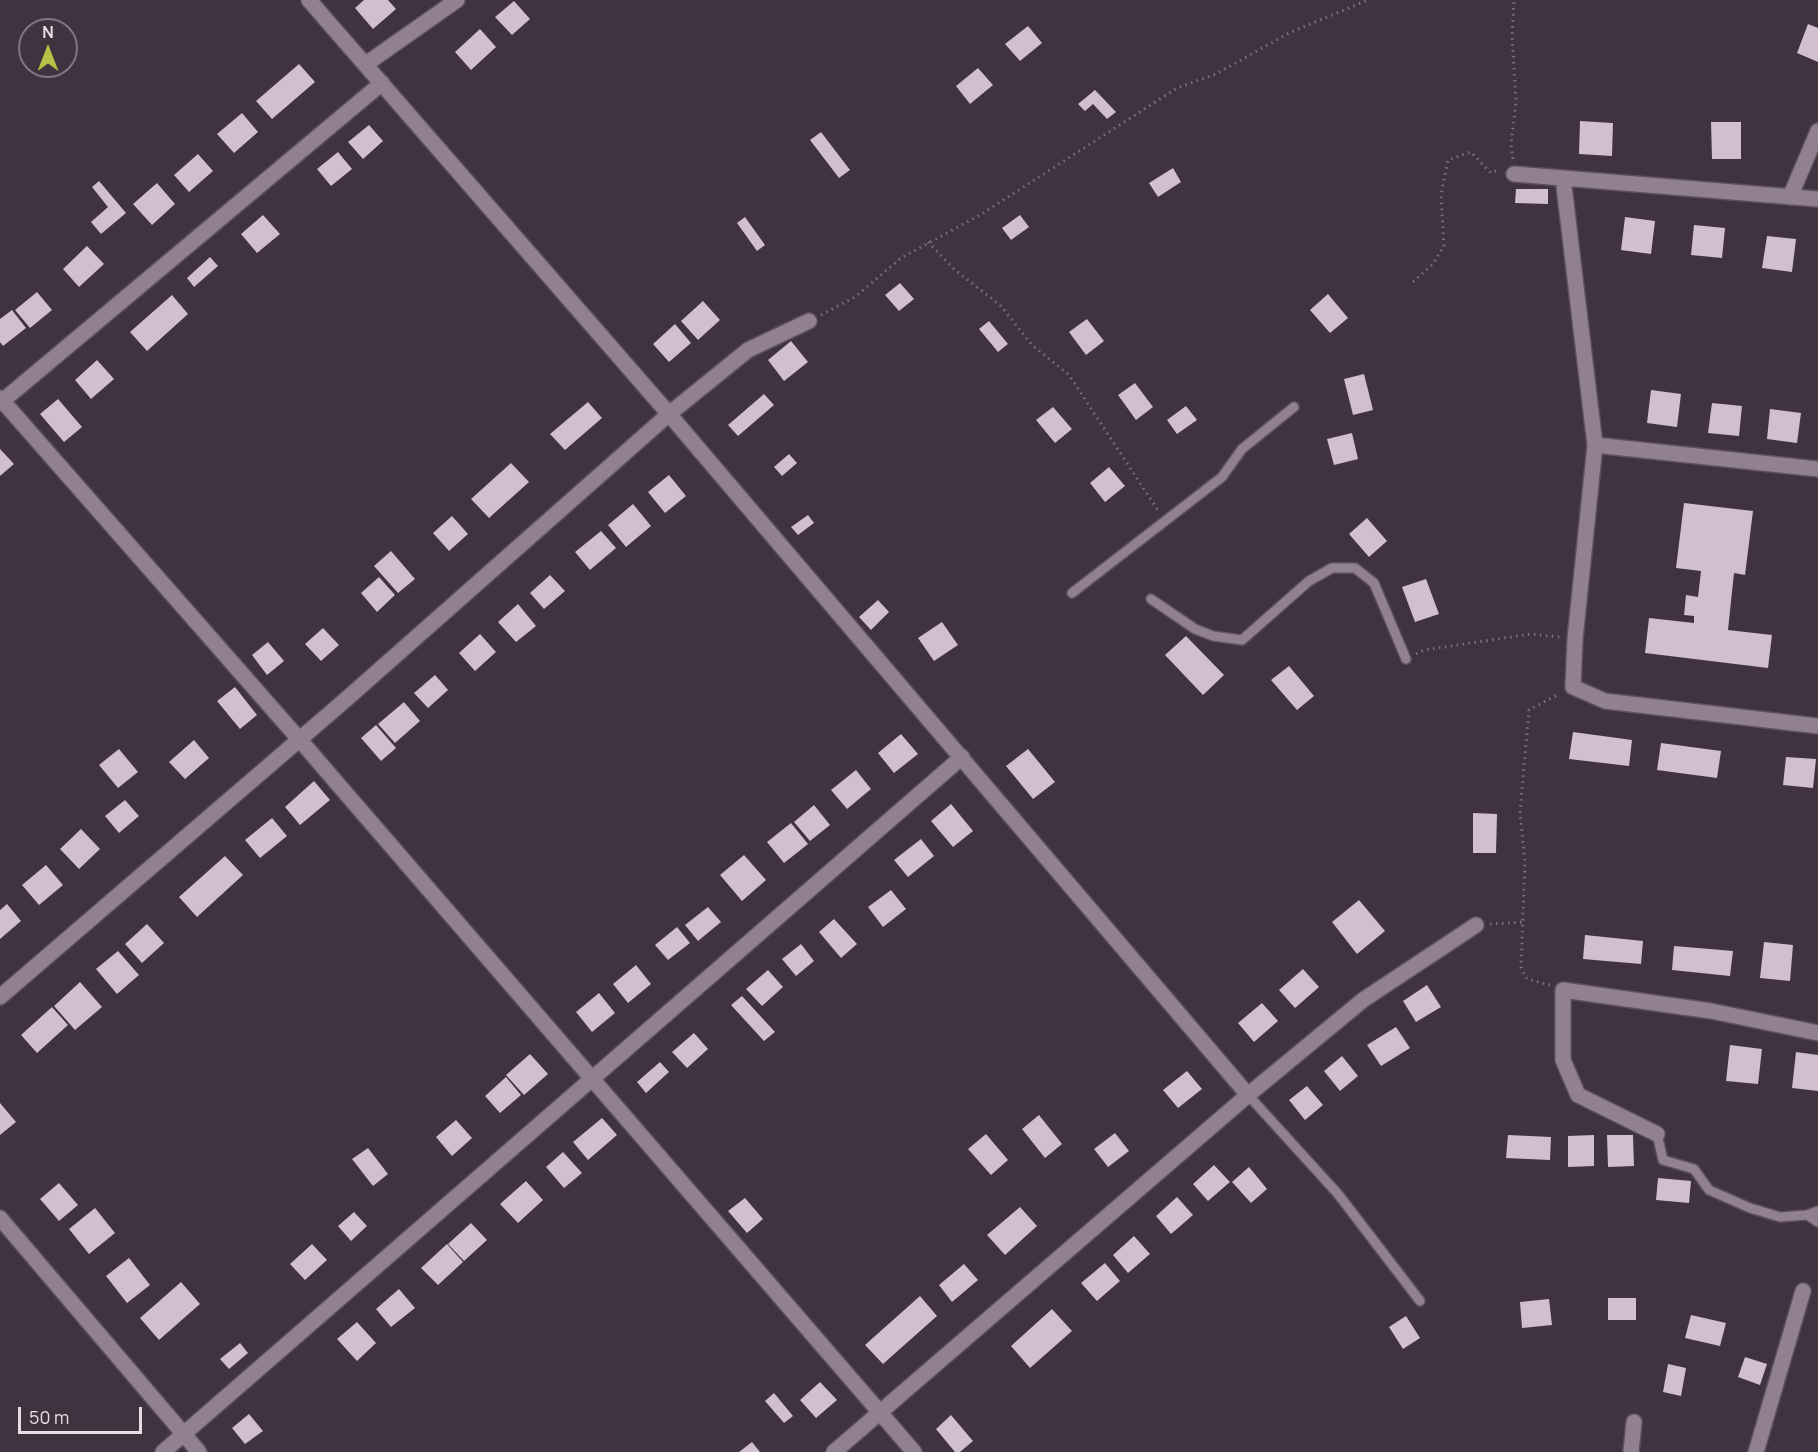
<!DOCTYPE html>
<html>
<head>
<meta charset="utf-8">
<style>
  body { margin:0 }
  #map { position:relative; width:1818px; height:1452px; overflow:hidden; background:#41323f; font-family:Manrope,sans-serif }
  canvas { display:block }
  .north { position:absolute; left:18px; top:18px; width:60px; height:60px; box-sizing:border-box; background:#41323f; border:2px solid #837682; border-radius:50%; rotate:0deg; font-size:16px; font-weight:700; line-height:24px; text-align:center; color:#e7dde6 }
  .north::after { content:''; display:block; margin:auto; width:21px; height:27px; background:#b6c148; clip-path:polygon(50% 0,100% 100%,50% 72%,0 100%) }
  .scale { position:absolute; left:18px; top:1407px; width:124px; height:27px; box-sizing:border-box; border:3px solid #e7dde6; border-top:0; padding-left:8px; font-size:18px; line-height:21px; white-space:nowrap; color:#e7dde6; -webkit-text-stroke:4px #41323f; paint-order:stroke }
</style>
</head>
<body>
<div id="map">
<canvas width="1818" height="1452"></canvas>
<div class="north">N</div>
<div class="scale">50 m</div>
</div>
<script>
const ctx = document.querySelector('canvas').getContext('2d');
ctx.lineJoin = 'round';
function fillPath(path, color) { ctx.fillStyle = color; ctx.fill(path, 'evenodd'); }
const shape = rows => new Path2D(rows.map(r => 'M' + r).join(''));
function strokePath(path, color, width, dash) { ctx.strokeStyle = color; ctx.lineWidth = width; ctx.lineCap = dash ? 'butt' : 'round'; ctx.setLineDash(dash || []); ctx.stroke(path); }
fillPath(shape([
  [364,0,388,0,396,9,373,29,355,8],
  [514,1,530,19,512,35,495,17],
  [1808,24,1818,28,1818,62,1797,53],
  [1028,26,1042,43,1020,61,1005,44],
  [480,29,496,47,471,70,455,52],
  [299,64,315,82,272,119,256,101],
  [978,68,993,85,970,104,956,86],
  [1095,90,1116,112,1107,119,1093,104,1085,111,1078,104],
  [242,113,258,132,234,153,217,134],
  [1580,121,1613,123,1612,156,1579,154],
  [1711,122,1741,122,1741,159,1712,159],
  [369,125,383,141,363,159,348,142],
  [821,132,850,170,839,178,810,140],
  [338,152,352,169,331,186,317,169],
  [198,154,213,171,189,192,174,175],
  [1173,168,1181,182,1158,197,1149,183],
  [99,181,126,213,101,234,91,222,108,207,92,187],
  [157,183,175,204,152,225,133,204],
  [1516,189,1548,189,1548,204,1515,203],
  [263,215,280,234,257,253,241,234],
  [1020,215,1029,227,1011,240,1002,228],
  [745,217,765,245,757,251,737,223],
  [1625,217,1655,221,1651,254,1621,250],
  [1694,225,1725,228,1722,258,1691,255],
  [1767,236,1796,239,1792,272,1762,268],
  [87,246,104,264,79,287,63,269],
  [210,257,218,266,194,287,187,278],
  [900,283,914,299,899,311,885,295],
  [37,292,52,310,30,328,15,310],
  [1328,294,1348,318,1330,333,1310,310],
  [172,295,188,314,147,351,130,332],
  [703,301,720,320,698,340,681,321],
  [12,310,26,328,3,346,0,342,0,319],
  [1087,319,1104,341,1086,355,1069,332],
  [989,321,1008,344,998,352,979,329],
  [675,324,691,343,669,362,653,344],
  [791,341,808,362,784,381,768,360],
  [97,360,114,379,91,399,75,380],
  [1364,374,1373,410,1353,415,1344,379],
  [1135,383,1153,407,1136,420,1118,395],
  [1651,390,1681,394,1677,427,1647,423],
  [764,394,774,405,738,436,728,425],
  [58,399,82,427,64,442,40,414],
  [588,402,602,418,565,450,550,434],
  [1712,403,1742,406,1739,436,1708,433],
  [1186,406,1197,420,1177,434,1167,420],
  [1053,407,1072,429,1055,443,1036,420],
  [1770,409,1801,413,1797,443,1767,439],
  [1352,433,1358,459,1334,465,1327,439],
  [0,449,14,464,0,476],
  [789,454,797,463,782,476,774,467],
  [511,463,529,482,489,518,471,499],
  [1109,467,1125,486,1105,502,1090,483],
  [669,475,686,496,665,513,648,492],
  [1684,503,1753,511,1745,575,1734,573,1728,630,1772,635,1768,668,1645,653,1649,618,1694,623,1694,616,1684,615,1686,595,1698,597,1701,571,1676,568],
  [633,504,651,526,626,547,608,525],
  [808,515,814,523,798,535,791,527],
  [452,516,468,534,449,551,433,533],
  [1367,518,1387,541,1369,557,1349,534],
  [601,531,616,548,590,570,575,552],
  [391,551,415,579,398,593,374,566],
  [550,575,565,591,544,609,530,593],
  [379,577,395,595,377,612,361,593],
  [1426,579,1439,614,1415,622,1402,587],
  [878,600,889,612,871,630,859,617],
  [518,604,536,626,516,642,498,622],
  [942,622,958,645,934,661,918,638],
  [323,628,339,645,321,661,305,644],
  [480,634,496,652,475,671,459,653],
  [1186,636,1224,675,1203,695,1165,655],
  [268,642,284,661,267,675,252,655],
  [1289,666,1314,696,1297,710,1271,680],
  [435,675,448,690,428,708,414,693],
  [235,687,257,715,240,729,217,701],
  [404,702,420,721,395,743,378,724],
  [376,725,396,748,381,761,361,738],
  [1573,732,1632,740,1629,766,1569,759],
  [901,734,918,754,894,773,878,753],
  [194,740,209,758,185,779,169,762],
  [1661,743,1721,751,1717,778,1657,770],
  [119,749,138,772,118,788,99,765],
  [1028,749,1055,782,1033,799,1006,766],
  [1786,757,1816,759,1813,788,1783,785],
  [856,770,871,789,847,809,831,790],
  [314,781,330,800,300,825,285,807],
  [125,800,139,816,119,833,105,816],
  [951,804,973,831,953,847,931,821],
  [814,805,830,825,810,841,794,822],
  [1473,813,1497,814,1496,853,1473,853],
  [272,818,287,836,260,858,245,840],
  [791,823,808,844,784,863,767,842],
  [81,829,100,849,79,869,60,849],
  [921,839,934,856,908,877,894,860],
  [744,855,766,880,742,901,720,875],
  [225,856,243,875,197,917,179,897],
  [46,865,63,885,39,905,22,885],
  [891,890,906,909,883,927,868,907],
  [1359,900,1385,931,1357,954,1332,922],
  [7,904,21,921,0,939,0,910],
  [708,907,721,922,698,941,685,925],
  [834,919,857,944,841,958,819,932],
  [147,924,164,943,142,963,125,944],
  [677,927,690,943,668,960,655,945],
  [1585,935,1643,941,1641,964,1583,959],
  [1764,942,1793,945,1790,981,1760,978],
  [801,944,814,961,796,976,782,959],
  [1674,946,1733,951,1730,976,1672,970],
  [118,951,139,975,117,994,96,969],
  [636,965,651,984,628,1003,613,984],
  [1303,969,1319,987,1295,1008,1279,990],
  [768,970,783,987,762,1006,746,989],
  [80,982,102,1007,75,1030,54,1006],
  [1427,985,1441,1007,1416,1022,1403,1001],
  [599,993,615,1013,592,1032,576,1012],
  [742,996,775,1032,764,1041,731,1005],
  [1262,1003,1278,1021,1254,1042,1238,1023],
  [52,1007,68,1025,37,1053,21,1035],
  [1396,1027,1410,1048,1381,1066,1367,1045],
  [694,1033,708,1049,687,1068,672,1052],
  [1730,1045,1762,1049,1758,1084,1726,1081],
  [1796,1052,1818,1055,1818,1091,1792,1088],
  [530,1054,548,1074,524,1095,506,1075],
  [1342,1056,1358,1076,1340,1091,1324,1071],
  [660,1062,669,1072,646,1093,637,1082],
  [1187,1071,1202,1089,1178,1108,1163,1090],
  [506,1077,521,1095,500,1113,485,1096],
  [1307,1086,1323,1105,1305,1120,1289,1100],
  [0,1103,16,1122,0,1135],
  [1039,1115,1062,1144,1045,1158,1022,1129],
  [602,1118,617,1135,588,1160,573,1142],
  [456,1120,472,1138,452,1156,436,1137],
  [1115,1133,1129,1151,1108,1167,1094,1149],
  [986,1134,1008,1160,991,1175,968,1149],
  [1508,1135,1551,1137,1550,1160,1506,1158],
  [1594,1135,1594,1166,1568,1167,1568,1136],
  [1607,1135,1633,1135,1634,1166,1608,1167],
  [368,1148,388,1174,373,1186,352,1159],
  [563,1152,582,1173,564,1188,546,1167],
  [1214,1165,1230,1182,1208,1201,1193,1184],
  [1249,1167,1267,1189,1251,1203,1232,1182],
  [1658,1178,1691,1181,1689,1203,1656,1200],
  [526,1181,543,1200,518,1223,500,1204],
  [59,1183,78,1205,59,1221,40,1199],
  [1177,1197,1193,1215,1171,1234,1156,1216],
  [745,1198,763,1219,747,1233,728,1211],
  [1020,1207,1037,1226,1005,1255,987,1235],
  [95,1208,115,1233,89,1254,69,1229],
  [354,1212,367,1226,351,1241,338,1226],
  [471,1223,487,1240,464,1261,448,1244],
  [1134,1236,1150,1254,1128,1273,1113,1255],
  [312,1244,327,1260,305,1280,290,1264],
  [447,1244,463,1262,438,1285,421,1268],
  [129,1258,150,1285,127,1303,106,1276],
  [1105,1263,1120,1281,1097,1301,1081,1283],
  [964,1264,978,1280,952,1302,939,1285],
  [181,1282,200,1304,159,1340,140,1318],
  [399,1289,415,1308,391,1327,376,1309],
  [920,1296,937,1316,883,1364,865,1345],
  [1608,1298,1636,1298,1636,1320,1608,1320],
  [1549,1299,1552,1325,1522,1328,1520,1302],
  [1052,1309,1072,1331,1030,1368,1011,1346],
  [1691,1315,1726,1323,1720,1346,1685,1338],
  [1406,1316,1420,1338,1403,1349,1389,1327],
  [357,1322,376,1343,357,1361,337,1339],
  [240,1343,248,1353,229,1369,220,1359],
  [1745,1357,1767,1364,1760,1385,1738,1377],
  [1668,1364,1686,1368,1681,1396,1663,1392],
  [820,1382,837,1400,816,1418,800,1400],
  [774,1393,793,1416,784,1423,765,1401],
  [249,1414,263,1431,245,1444,232,1428],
  [951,1415,973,1441,960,1452,955,1452,936,1429],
  [752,1442,760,1452,739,1452]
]), '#d1becf');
const lane = shape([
  [1072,593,1222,477,1242,449,1294,407],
  [1151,599,1195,629,1213,636,1242,640,1309,581,1332,568,1355,568,1374,583,1406,659],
  [1248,1095,1338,1194,1420,1301],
  [1657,1134,1663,1160,1694,1169,1709,1190,1750,1208,1780,1217,1807,1215,1818,1211],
  [1807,1215,1818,1222]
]);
const street = shape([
  [309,0,669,414,1248,1095],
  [366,64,457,0],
  [1514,174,1818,199],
  [1563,178,1595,445,1575,639,1573,687,1605,701,1818,726],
  [1790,197,1818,131],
  [0,398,299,739,914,1452],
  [0,403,382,83],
  [1595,445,1818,469],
  [0,997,343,702,669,414,748,350,809,321],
  [1657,1134,1578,1095,1563,1060,1563,990,1711,1011,1818,1033],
  [0,1218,199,1452],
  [163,1452,962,757],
  [834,1452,1248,1095,1363,1000,1476,925],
  [1631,1452,1634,1422],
  [1756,1452,1803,1291]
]);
strokePath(lane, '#5d505c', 12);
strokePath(street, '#5d505c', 18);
strokePath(shape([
  [1513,159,1511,145,1516,102,1512,36,1514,0],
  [928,242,955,270,1000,305,1032,345,1069,375,1159,512],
  [1413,282,1433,264,1444,246,1441,195,1448,160,1471,152,1491,173,1500,169],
  [821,315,855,297,901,258,980,215,1177,88,1216,74,1289,33,1368,0],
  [1416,654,1424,650,1531,634,1560,637],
  [1490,924,1522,922],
  [1550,985,1527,979,1521,968,1525,861,1520,813,1529,710,1559,694]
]), '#7d707c', 3, [1.5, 4.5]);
strokePath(lane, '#91808f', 9);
strokePath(street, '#91808f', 15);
</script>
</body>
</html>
